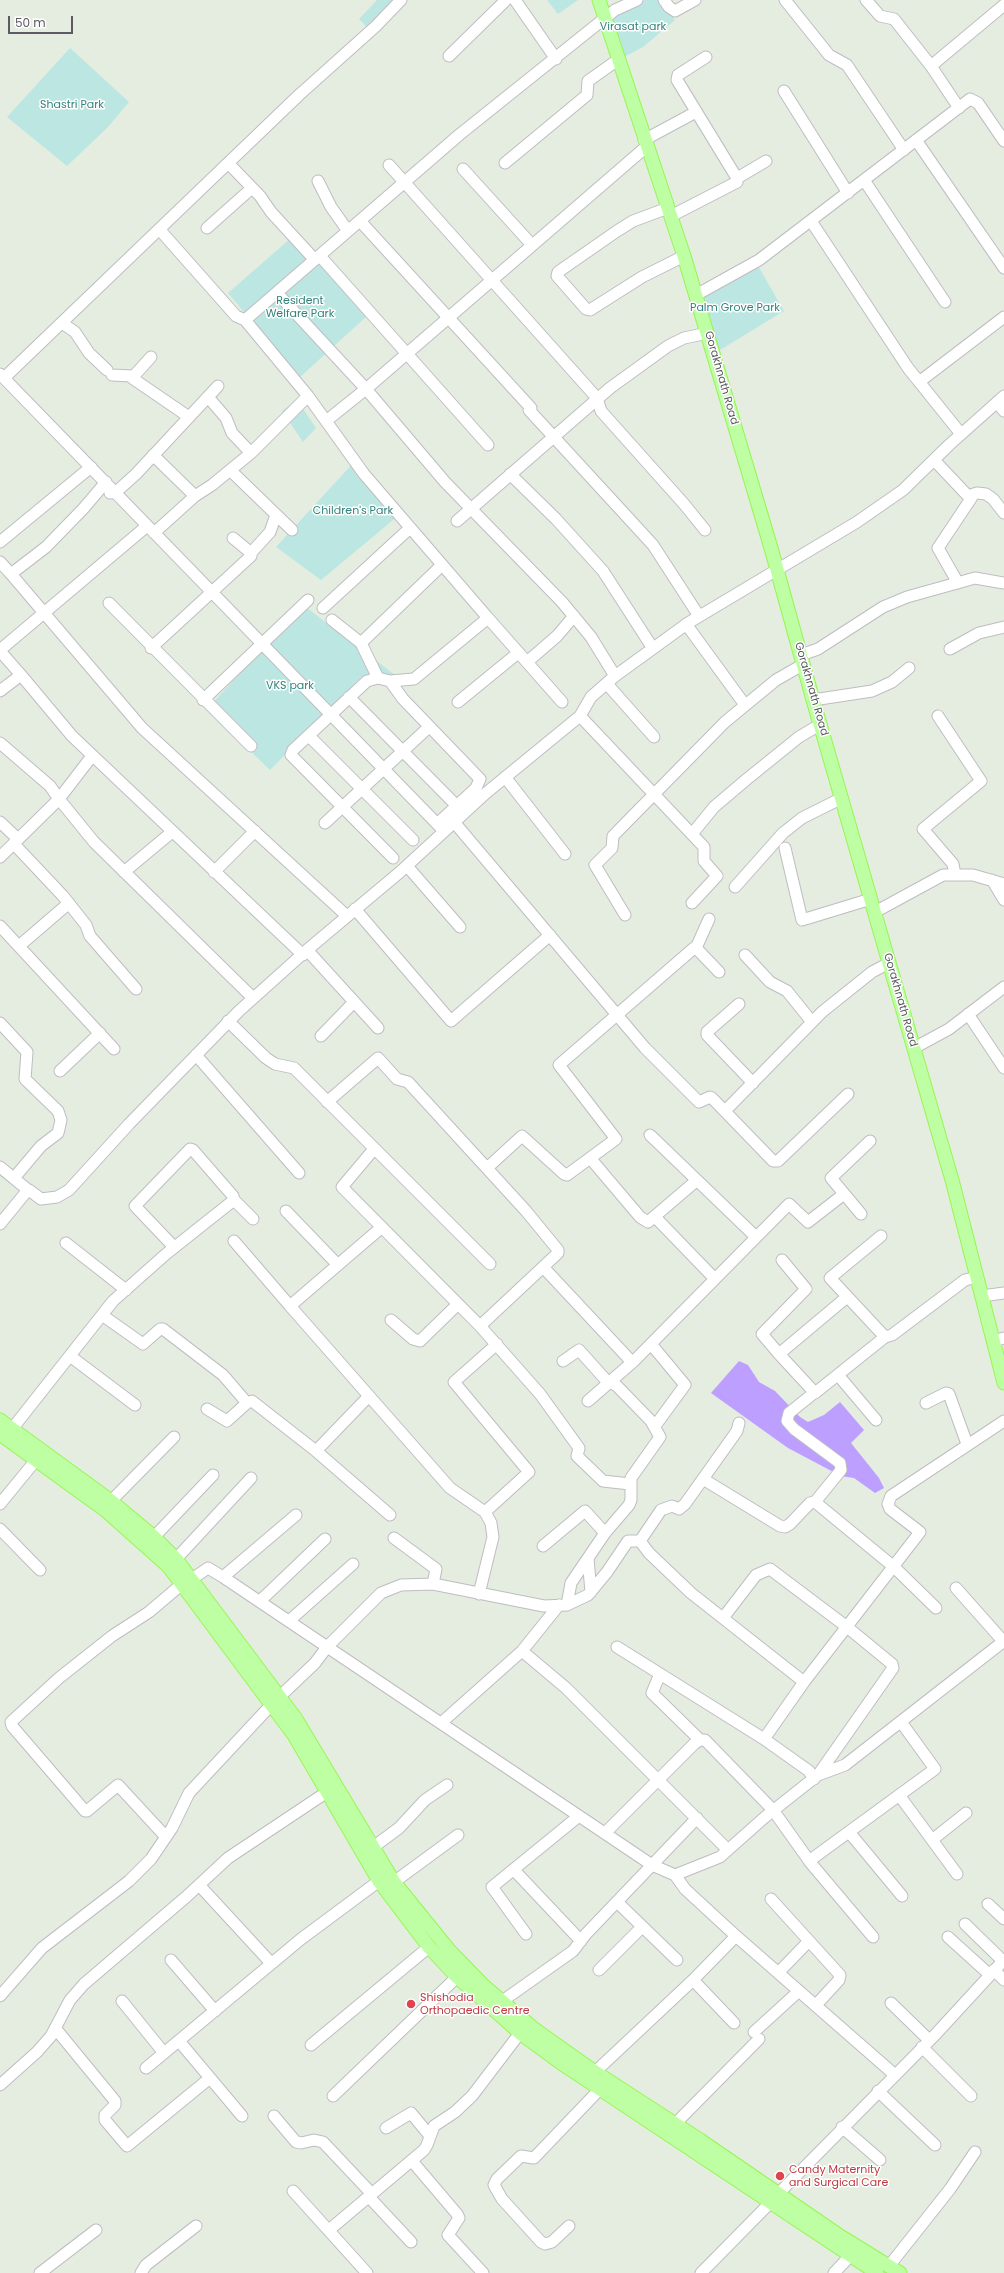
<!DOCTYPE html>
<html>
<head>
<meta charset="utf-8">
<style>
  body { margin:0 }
  #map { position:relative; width:1004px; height:2273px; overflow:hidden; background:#e5ede1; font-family:Poppins,sans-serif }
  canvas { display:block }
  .scale { position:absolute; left:8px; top:16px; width:65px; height:18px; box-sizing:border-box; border:2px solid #5d5a63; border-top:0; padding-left:5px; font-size:12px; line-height:14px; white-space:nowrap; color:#5d5a63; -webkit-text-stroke:3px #fff; paint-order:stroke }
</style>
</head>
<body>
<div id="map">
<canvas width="1004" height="2273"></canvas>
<div class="scale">50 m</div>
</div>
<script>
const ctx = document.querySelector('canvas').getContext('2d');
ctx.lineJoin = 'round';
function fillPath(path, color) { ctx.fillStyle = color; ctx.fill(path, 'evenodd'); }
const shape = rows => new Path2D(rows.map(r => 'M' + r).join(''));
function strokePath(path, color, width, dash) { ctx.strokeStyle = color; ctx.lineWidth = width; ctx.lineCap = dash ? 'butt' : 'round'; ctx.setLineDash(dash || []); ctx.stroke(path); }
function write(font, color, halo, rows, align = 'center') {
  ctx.font = font + ' Poppins,sans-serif'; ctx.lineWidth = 3; ctx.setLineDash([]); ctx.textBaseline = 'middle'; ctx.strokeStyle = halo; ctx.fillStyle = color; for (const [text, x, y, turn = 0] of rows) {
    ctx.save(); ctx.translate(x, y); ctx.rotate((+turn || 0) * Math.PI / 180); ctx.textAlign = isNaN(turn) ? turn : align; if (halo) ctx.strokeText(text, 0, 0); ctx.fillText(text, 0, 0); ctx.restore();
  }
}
fillPath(shape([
  [377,0,399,0,370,30,359,19],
  [547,0,578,0,558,14],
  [645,0,660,0,675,20,643,47,622,58,609,19,617,12],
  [70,48,129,102,108,127,67,166,7,117],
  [298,232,367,316,299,378,228,293],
  [757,264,784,311,715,353,698,296],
  [297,400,316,428,303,442,282,411],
  [355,461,399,515,321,580,276,547],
  [303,605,399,678,375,674,361,677,270,770,207,709]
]), '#bce6e1');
fillPath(shape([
  [739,1361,748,1365,759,1382,775,1391,800,1417,808,1422,824,1415,840,1402,864,1430,851,1443,879,1478,884,1488,875,1493,854,1478,841,1476,788,1448,711,1393]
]), '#bc9fff');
const minor = shape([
  [515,0,556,59],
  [664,0,669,7,675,11,695,0],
  [785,0,829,55,847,65,904,150],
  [866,0,880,16,894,19,931,66,959,108],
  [449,56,506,0],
  [706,57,678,75,677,80,735,175,739,177,766,161],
  [931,66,1004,5],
  [784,91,848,193],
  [644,140,696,112],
  [916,140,1004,268],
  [228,163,260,196,271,212,315,260],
  [505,163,587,95,588,81,619,59],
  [389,165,597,398,601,411,684,504,705,530],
  [463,169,532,245],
  [864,180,945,302],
  [318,181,331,207,348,231],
  [668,208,633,221,617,231,558,272,557,276,586,309,590,310,642,277,684,256],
  [671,216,737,182],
  [360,221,531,408],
  [811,221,908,368,961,434],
  [207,228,252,188],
  [159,229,236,316,245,320,308,396,364,474,488,618],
  [320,256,488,445],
  [277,293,366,389,326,421],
  [696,295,759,260,970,99,978,103,1004,141],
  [245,320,459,135,615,10,637,0],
  [62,323,75,332,89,353,107,370],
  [151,357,132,378,189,417],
  [0,374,444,831],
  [112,375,132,376],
  [4,378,299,95,376,26,401,0],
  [919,382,1004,317],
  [997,402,1004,411],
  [529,410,653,545,699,616],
  [251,453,308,396],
  [153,455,195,496,212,485,251,453,232,433,226,418,208,397],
  [934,460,968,496,977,493,986,494,993,499,1004,513],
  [230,470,292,530],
  [510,474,556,519,603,571,652,647],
  [106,482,83,509,46,547,11,574,142,728,347,916],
  [110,493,116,492,136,474,218,386],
  [457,521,610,388,668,346,684,338,708,333],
  [154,533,195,496],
  [0,542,91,467],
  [251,553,270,532,276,515],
  [0,562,11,574],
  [958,583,938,548,972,497],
  [109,603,251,746],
  [323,608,410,528],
  [332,620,361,643],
  [686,624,745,705],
  [151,648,251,556,251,553,233,538],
  [950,649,979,633,1004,627],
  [0,650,147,526],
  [0,651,21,675],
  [801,655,818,649,883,607,907,597,975,578,1004,583],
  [527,662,557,636,574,616],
  [615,676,591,637,562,602,445,482,366,389,646,147],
  [378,678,361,643,442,565],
  [390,681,403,699,480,779,476,788,437,824],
  [607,684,654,737],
  [0,691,21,675,72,736,303,955],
  [349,697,457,806],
  [203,700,308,600],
  [813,700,872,691,892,682,909,668],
  [458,702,518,653],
  [580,716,704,847,704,861,717,876,692,903],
  [938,716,981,781,923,829,953,864,955,875],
  [309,736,413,840],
  [0,743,50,786,59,799,0,857],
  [92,756,59,799,94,842,253,998],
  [505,777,565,854],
  [0,822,18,839],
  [454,822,645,1048,699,1102,710,1097,712,1098,773,1161,778,1161,848,1094],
  [325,823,429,727],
  [692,834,714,807,747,779,799,737,821,724],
  [14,844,63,896,86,925,90,936,136,989],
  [785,848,802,920,871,899],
  [393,858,291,755,293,750,367,681,378,678,390,681,414,679,488,618,562,702],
  [407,866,460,927],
  [124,872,172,832],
  [214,872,255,831],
  [992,880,1004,900],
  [735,887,783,833,802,818,842,798],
  [355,909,451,1021,550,935],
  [875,912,943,875,973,875,1004,884],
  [625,915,595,865,612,848,613,836,725,722,776,680,804,664],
  [0,926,114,1049],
  [19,946,69,903],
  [696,948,709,919],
  [307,950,378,1028],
  [745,955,770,982,787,991,812,1022],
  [739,1004,707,1032,707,1035,753,1083],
  [968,1014,1004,1068],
  [228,1021,266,1058,275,1064,294,1068,490,1264],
  [0,1023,27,1052,25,1079,58,1111,61,1120,58,1133,41,1146,14,1178],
  [321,1036,354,1002],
  [914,1048,949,1029,1004,987],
  [196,1055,299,1173],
  [60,1071,100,1033],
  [327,1102,378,1058,397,1079,408,1082,526,1211,558,1250,558,1253,480,1326,342,1187,374,1149],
  [725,1111,822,1012,872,972,889,963],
  [650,1135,756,1237],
  [590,1158,640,1217,648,1222,696,1181],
  [0,1167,28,1190],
  [487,1168,522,1136,564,1174,567,1175,616,1139,559,1065,694,948,697,949,719,972],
  [286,1211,338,1265],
  [861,1214,831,1178,870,1141],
  [655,1217,715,1279],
  [0,1224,27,1191,29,1190,41,1199,57,1197,69,1190,129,1124,239,1011,307,950,400,872,486,793,580,716,591,697,615,676,688,623,857,522,903,490,949,445,1004,396],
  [881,1236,830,1278,885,1337,892,1335,965,1280,977,1277],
  [234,1241,290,1306,382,1227],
  [66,1243,126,1290],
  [174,1247,135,1206,190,1149,193,1150,233,1196,234,1200],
  [782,1260,806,1289,762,1334,779,1354,847,1297],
  [543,1267,630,1360,635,1360,789,1204,808,1222,844,1194],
  [982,1296,1004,1293],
  [290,1306,450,1488,485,1512,491,1523,493,1537,479,1594],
  [102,1315,143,1344,160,1329,163,1329,223,1375,247,1403],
  [391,1320,413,1339,420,1341,458,1304],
  [480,1326,540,1394,579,1448,577,1456,603,1481,630,1484],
  [993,1341,1004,1338],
  [651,1344,685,1385,655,1426],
  [779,1354,815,1393,885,1337],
  [70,1356,135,1405],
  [563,1361,579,1350,605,1379,617,1386,651,1421,660,1437,631,1478,631,1500,629,1505,605,1533,571,1583,567,1605],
  [838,1375,876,1420],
  [814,1393,789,1413,787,1421,794,1429,840,1463,841,1470,815,1502],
  [588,1401,635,1360],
  [926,1403,946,1393,949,1394,967,1444],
  [207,1409,227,1421,247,1403,252,1401,316,1451,390,1515],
  [12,1429,113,1301,166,1254,234,1200,253,1219],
  [316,1451,369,1396],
  [703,1479,780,1526,785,1527,790,1524,810,1503,815,1502,894,1567,936,1608],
  [111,1501,174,1437],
  [0,1504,36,1460],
  [485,1512,529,1472,454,1382,497,1344],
  [0,1529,40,1570],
  [154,1537,213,1475],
  [394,1538,436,1569,433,1584],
  [640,1541,661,1510,672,1506,679,1509,685,1504,737,1431,739,1423],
  [543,1546,585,1511,605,1533],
  [588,1558,591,1592],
  [176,1559,251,1478],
  [223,1577,296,1515],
  [192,1579,208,1568,223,1577,652,1865,675,1875,720,1857,765,1817,818,1775,845,1765,1004,1641],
  [956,1588,1003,1641],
  [260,1601,325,1539],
  [723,1618,756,1575,770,1569,847,1627,892,1664,893,1668,818,1775],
  [289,1621,353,1564],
  [617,1647,764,1739,809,1771,814,1779],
  [522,1651,566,1688,728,1850],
  [660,1674,652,1693,700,1740],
  [441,1723,522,1651,559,1605],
  [764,1739,804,1682],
  [899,1795,957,1874],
  [849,1832,902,1896],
  [605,1833,694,1744,700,1740,705,1740,773,1810,810,1862],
  [166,1837,118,1785,87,1811,85,1811,12,1726,11,1722,59,1678,112,1636,149,1612,182,1584],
  [932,1840,966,1813],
  [372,1848,399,1828,425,1800,447,1785],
  [514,1870,581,1941],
  [675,1875,685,1889,736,1936,895,2075],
  [394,1882,458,1835],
  [199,1885,271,1963],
  [771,1899,840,1975,839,1980,816,2005],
  [617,1902,677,1960],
  [988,1904,1004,1919],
  [965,1924,1003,1961],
  [526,1934,492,1887,579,1816],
  [873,1937,809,1861,935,1769,901,1722],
  [948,1937,990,1975],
  [171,1960,215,2011],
  [599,1970,642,1927],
  [994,1970,1004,1980],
  [778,1973,809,1941],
  [693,1980,734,2023],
  [0,1996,42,1948,129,1881,151,1859,172,1828,189,1793,272,1704,315,1663,327,1647,381,1593,401,1585,433,1584,544,1606,567,1605,588,1595,607,1572,628,1541,640,1541,649,1553,691,1593,804,1682,920,1532,890,1509,888,1504,891,1496,1004,1421],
  [122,2001,164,2053],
  [501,2002,573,1951,586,1934,697,1818],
  [891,2003,929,2040],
  [55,2028,115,2101,115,2105,105,2115,105,2120,127,2146,210,2078],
  [754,2032,799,1991],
  [179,2041,242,2116],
  [311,2045,429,1947],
  [922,2047,971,2096],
  [146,2068,301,1939,379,1881],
  [595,2072,693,1980,736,1936],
  [0,2085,37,2052,51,2036,70,2000,84,1984,186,1897,228,1858,327,1792],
  [878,2091,935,2145],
  [333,2096,457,1977],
  [274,2116,296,2142,301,2143,314,2140,323,2142,372,2194],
  [675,2124,759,2039],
  [842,2127,880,2160],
  [386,2128,411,2113,430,2136],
  [412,2161,457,2214,459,2218,448,2235,483,2273],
  [293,2191,367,2273],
  [778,2194,934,2036,1004,1960],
  [369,2197,411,2242],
  [569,2226,552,2242,545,2244,541,2242,502,2199,494,2185,497,2179,521,2156,534,2158,600,2089],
  [329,2230,424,2150,427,2145,434,2126,455,2112,472,2096,520,2033],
  [889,2266,950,2189,975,2152],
  [40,2273,96,2230],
  [141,2273,146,2265,196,2226],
  [701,2273,770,2203],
  [834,2273,850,2256]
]);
const major = shape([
  [599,0,684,256,771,548,813,700,952,1180,1004,1383],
  [0,1420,111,1501,154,1537,176,1559,296,1719,394,1882,449,1950,484,1986,533,2028,595,2072,700,2140,840,2236,900,2273],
  [0,1434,105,1510,169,1567,294,1735,379,1881,429,1947,457,1977,520,2033,561,2063,877,2273]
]);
strokePath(minor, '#bfbcc3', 13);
strokePath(major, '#95f651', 15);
strokePath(minor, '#fff', 11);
strokePath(major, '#bfffa4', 13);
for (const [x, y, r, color] of [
  [411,2004,5,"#e0444e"],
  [780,2176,5,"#e0444e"]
]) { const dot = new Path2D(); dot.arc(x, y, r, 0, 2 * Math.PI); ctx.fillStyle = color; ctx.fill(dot); strokePath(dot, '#fff', 1.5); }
write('11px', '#30837b', '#fff', [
  ["Virasat park",633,27],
  ["Shastri Park",72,105],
  ["Resident",300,301],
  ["Welfare Park",300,314],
  ["Palm Grove Park",735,308],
  ["Children's Park",353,511],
  ["VKS park",290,686]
]);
write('11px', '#5d5a63', '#fff', [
  ["Gorakhnath Road",721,378,74],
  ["Gorakhnath Road",811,689,74],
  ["Gorakhnath Road",900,1000,74]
]);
write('11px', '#be3a42', '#fff', [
  ["Shishodia",420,1998],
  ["Orthopaedic Centre",420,2011],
  ["Candy Maternity",789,2170],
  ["and Surgical Care",789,2183]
], 'left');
</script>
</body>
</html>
